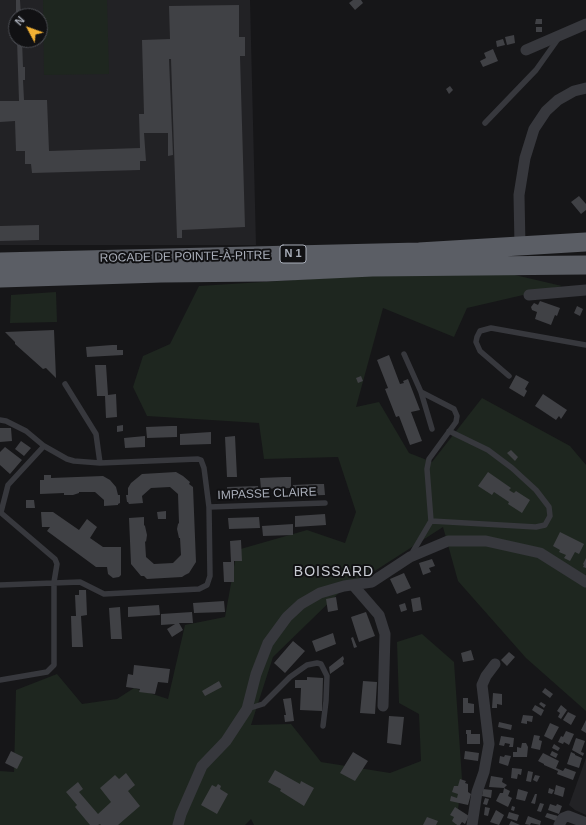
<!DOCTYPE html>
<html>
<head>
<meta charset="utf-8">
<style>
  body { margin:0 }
  #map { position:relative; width:586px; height:825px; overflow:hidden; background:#161618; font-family:Helvetica,sans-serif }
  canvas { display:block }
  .north { position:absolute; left:8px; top:8px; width:40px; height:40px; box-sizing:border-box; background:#111113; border:1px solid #4d4f55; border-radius:50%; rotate:311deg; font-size:11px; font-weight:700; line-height:16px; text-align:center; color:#a8adb8 }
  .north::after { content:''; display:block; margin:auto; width:14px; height:18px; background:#f2b134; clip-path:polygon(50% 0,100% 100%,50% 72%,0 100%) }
</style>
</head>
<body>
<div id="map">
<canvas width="586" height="825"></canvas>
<div class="north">N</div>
</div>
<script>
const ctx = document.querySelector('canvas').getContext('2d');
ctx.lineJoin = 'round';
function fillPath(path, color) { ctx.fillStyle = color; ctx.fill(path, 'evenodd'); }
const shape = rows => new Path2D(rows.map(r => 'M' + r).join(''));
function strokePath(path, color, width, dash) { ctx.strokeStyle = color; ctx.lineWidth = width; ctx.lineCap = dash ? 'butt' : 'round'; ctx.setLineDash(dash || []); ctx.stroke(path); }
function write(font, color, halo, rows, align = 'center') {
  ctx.font = font + ' Helvetica,sans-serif'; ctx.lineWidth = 4; ctx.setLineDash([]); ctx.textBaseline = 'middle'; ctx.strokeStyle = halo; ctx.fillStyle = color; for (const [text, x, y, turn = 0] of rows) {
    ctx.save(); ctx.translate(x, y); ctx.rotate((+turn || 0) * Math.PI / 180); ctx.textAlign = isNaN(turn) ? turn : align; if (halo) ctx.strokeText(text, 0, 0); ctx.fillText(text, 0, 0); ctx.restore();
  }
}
fillPath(shape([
  [0,0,250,0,256,245,0,245],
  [16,16,40,16,40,40,16,40],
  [586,758,586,815,575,810,569,805]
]), '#222225');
fillPath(shape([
  [43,0,107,0,109,74,44,75],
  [485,268,562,286,467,308,454,337,383,308,356,407,379,402,409,453,432,462,482,398,570,446,586,465,586,711,526,658,458,581,443,527,353,585,346,586,273,657,251,725,291,724,321,762,390,773,421,761,419,714,399,703,397,642,422,634,454,662,462,779,456,825,254,825,251,819,245,825,0,825,0,771,14,772,16,690,57,674,82,704,117,699,134,688,168,699,185,625,225,617,237,550,307,530,345,543,356,512,338,457,264,459,259,423,147,416,133,387,143,356,170,344,199,286],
  [56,292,57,322,10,323,11,295]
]), '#1e261f');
fillPath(shape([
  [16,0,20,0,21,16,16,16],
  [353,0,361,0,363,3,355,10,349,3],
  [239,5,239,37,245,37,245,56,240,56,245,227,182,230,182,238,177,238,171,59,169,59,173,155,168,156,168,133,144,133,146,161,140,161,140,170,32,173,31,164,25,164,25,151,16,151,15,121,0,122,0,101,19,101,17,40,22,40,23,67,25,67,25,80,23,80,24,100,47,100,49,151,140,148,139,114,144,114,142,40,170,39,169,6],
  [536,19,542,19,542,24,535,24],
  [536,27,542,27,542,32,536,32],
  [514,35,515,43,507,45,505,37],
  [503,39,505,45,497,47,496,41],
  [493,49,498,61,483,67,480,61,486,58,484,53],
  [450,86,453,90,449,94,446,89],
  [579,196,586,204,586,210,581,214,571,202],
  [39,225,39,240,0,241,0,226],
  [540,301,560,308,557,316,555,315,551,325,535,319,537,312,532,310,531,307,534,303,538,305],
  [577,306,583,309,580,316,574,313],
  [54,330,56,378,46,368,43,369,15,344,15,342,5,332],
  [112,345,117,345,117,350,123,350,123,355,87,357,86,347],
  [389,355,400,384,404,383,403,381,408,379,420,410,411,412,422,441,410,445,399,416,396,417,385,389,388,388,377,360],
  [95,365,106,365,108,395,116,394,117,417,106,418,105,396,97,396],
  [516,375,529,382,525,389,527,391,524,397,509,388],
  [361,376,363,381,358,383,356,378],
  [543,394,567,410,561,419,559,416,556,420,535,406],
  [123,425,123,431,117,432,117,426],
  [171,426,177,426,177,437,147,438,146,427],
  [0,428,11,428,12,441,0,442],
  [211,432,211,444,180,445,180,434],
  [145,436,145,447,125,448,124,438],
  [235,436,237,477,227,477,225,437],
  [21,441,31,448,24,456,15,449],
  [5,447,22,460,10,474,0,465,0,452],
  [511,450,518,457,515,461,507,453],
  [176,472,183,476,190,482,189,484,193,487,196,562,189,573,185,575,182,577,147,579,144,576,141,576,131,564,129,518,144,517,144,525,145,526,147,535,146,542,145,541,146,557,154,564,173,563,181,555,180,538,179,538,177,529,178,524,179,523,178,494,170,487,151,488,142,496,143,503,129,504,128,502,127,502,126,495,128,495,128,488,131,483,142,474],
  [488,472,511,488,509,490,512,492,514,493,516,491,530,500,522,513,508,504,509,502,494,492,492,495,478,486],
  [44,475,51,475,51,478,103,476,110,480,116,487,118,495,120,495,120,503,118,504,118,505,104,506,104,500,95,492,79,492,79,493,73,495,64,495,64,493,40,494,40,480,44,480],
  [285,477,291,477,291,488,261,489,260,478],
  [314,484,324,484,325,495,294,496,293,485],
  [258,486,259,497,228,499,227,487],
  [26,500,34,500,35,508,26,508],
  [166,511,166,519,158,519,157,512],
  [41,512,53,512,79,530,87,519,97,527,90,538,103,547,121,547,121,575,119,577,113,578,108,574,107,567,96,567,47,531,50,527,42,527],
  [325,514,326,525,295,527,295,516],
  [259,517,260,528,229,529,228,518],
  [293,524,293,535,263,536,262,526],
  [560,532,584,544,579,554,575,552,570,561,564,558,566,555,559,552,560,550,553,546],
  [241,540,242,561,234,561,234,582,224,582,223,562,231,562,230,541],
  [586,558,586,568,583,567,584,565,583,564],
  [432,559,435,566,429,568,431,572,423,575,419,563],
  [404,573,411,588,397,594,390,579],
  [79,590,86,590,87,615,81,616,83,647,72,647,71,616,76,616,75,595,79,595],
  [336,597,338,610,328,612,326,599],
  [420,597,422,610,413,612,411,599],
  [224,601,225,612,194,613,193,603],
  [405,603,407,610,401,612,399,605],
  [159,605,160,615,128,617,128,607],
  [120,607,122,639,111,639,109,608],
  [192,612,193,623,179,623,183,630,172,637,167,629,175,624,161,625,161,614],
  [366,612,375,636,359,642,351,617],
  [333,633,336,644,316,652,312,641],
  [353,637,357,647,354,648,351,638],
  [293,641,305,651,285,673,274,663],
  [471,650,474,660,463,662,461,653],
  [509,652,515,657,507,666,501,660],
  [343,656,344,659,343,661,344,664,330,674,329,667],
  [134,665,170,669,168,683,158,682,155,694,139,692,140,689,126,687,128,674,133,675],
  [307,677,323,678,322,711,300,710,301,688,295,688,295,680,307,680],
  [219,681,222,687,205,696,202,691],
  [363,681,377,682,375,714,360,713],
  [545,688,553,694,550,698,542,692],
  [493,693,502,694,502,705,497,704,497,708,492,708],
  [291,698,294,721,285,722,284,715,286,715,283,699],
  [463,698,468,698,468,703,474,704,474,713,463,713],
  [541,702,546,705,544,708,539,704],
  [535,705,544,710,541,716,532,710],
  [561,705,567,710,561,719,558,717,560,713,557,711],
  [568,712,576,716,571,725,563,720],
  [523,715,533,716,532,722,527,721,527,724,521,723],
  [389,716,404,717,401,745,387,743],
  [586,720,586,733,581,730],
  [499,722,512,725,511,730,498,727],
  [550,723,559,727,552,740,544,736],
  [466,730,471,730,471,734,480,734,480,744,467,744,467,734,466,734],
  [566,731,574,734,569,745,564,742,563,744,558,742,561,736,563,737],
  [534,735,540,736,539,740,542,741,540,750,531,748],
  [501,736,514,738,513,747,509,747,510,744,505,743,504,746,499,745],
  [576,738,585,741,581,752,584,753,583,756,572,750],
  [522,743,526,743,528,747,527,757,513,757,513,752,517,752,517,747,521,748],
  [554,744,560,748,558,751,552,748],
  [11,751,23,757,17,769,5,763],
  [465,751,479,753,478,761,464,759],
  [552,751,558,754,556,758,550,755],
  [353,752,368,761,355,781,340,773],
  [571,752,575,754,575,755,582,758,579,768,567,764],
  [543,753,559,761,556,768,563,771,565,768,576,772,573,780,557,774,558,771,544,765,544,764,538,761],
  [505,755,511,756,508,766,499,763,500,756,504,757],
  [512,768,522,769,521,775,518,774,517,779,511,778],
  [275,770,300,784,301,781,314,788,304,806,280,791,281,789,268,782],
  [528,771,533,772,531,782,526,781],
  [126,773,135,785,128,791,140,806,118,825,101,825,100,824,98,825,90,825,75,807,77,805,66,792,78,782,83,789,79,792,98,814,111,802,100,788,115,775,119,779],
  [535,775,540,776,537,782,533,780],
  [491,776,503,778,502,782,507,785,504,788,510,791,508,796,512,798,508,807,496,801,500,793,503,793,504,788,489,787],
  [460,779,466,781,465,783,468,784,468,792,471,794,468,805,450,801,451,796,457,798,458,794,452,792,454,786,458,786],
  [218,784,221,786,220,789,228,794,217,814,201,805,212,785,216,787],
  [556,785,565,788,563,797,554,794],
  [549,788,554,790,552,794,548,793],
  [483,789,492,790,491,798,482,796],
  [518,789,528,792,525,801,516,799],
  [535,794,537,794,535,804,531,803],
  [485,798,489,799,487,805,483,804],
  [540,803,544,804,541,812,537,811],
  [550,804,556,806,557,804,562,806,559,814,548,810],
  [512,806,515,807,514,811,511,810],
  [455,807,469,816,465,824,462,822,460,825,457,825,452,821,454,817,450,815],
  [485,807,490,808,488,816,484,815],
  [496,810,504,815,499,825,490,822],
  [509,812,519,815,517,821,507,818],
  [547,813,558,816,556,821,545,817],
  [528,816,541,821,540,825,531,823,530,825,525,824],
  [427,817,438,821,436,825,423,825],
  [511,821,520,825,509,825]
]), '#404145');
strokePath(shape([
  [485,123,536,70,558,39],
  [404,354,421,392,432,429],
  [509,376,480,351,476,342,477,337,480,331,491,328,586,345],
  [65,384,96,434,100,463],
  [0,420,6,421,26,431,44,446,67,459,74,461,100,463,198,459,201,460,204,468,209,507,210,576,207,585,199,589,104,594,80,582,0,585],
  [209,507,325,503],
  [0,512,55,559,57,564,54,582,54,665,47,672,0,680],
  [1,512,8,485,44,446],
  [431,521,536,527,545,525,550,516,549,507,536,490,512,468,488,450,449,431],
  [411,555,431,521,427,469,429,459,456,422,457,416,454,409,421,392],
  [247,709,263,704,290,677,307,665,317,663,321,664,327,676,326,701,323,726]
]), '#37383d', 5.5);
strokePath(shape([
  [526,50,586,24],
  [520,246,519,195,525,158,534,129,546,111,558,100,574,91,586,88],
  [529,295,586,290],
  [353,585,379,615,385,634,383,706],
  [178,825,181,814,202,766,226,741,247,709,256,674,268,643,287,617,301,604,320,593,344,586,372,582,410,557,448,541,486,541,540,553,586,582],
  [472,825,477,792,484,772,489,744,482,685,486,676,495,664],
  [559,825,563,818,568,816,586,823]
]), '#37383d', 11);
strokePath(shape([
  [0,262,419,252,586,242],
  [0,278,161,273,266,272,372,267,586,265]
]), '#5b5e65', 19);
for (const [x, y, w] of [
  [293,254,26]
]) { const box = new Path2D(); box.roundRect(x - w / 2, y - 9, w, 18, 3); ctx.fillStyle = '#111113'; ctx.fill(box); strokePath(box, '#a8adb8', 1); }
write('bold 11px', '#a8adb8', null, [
  ["N 1",293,254]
]);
write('12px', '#a8adb8', '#111113', [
  ["ROCADE DE POINTE-À-PITRE",185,257,-1],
  ["IMPASSE CLAIRE",267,494,-2]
]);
ctx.letterSpacing = '1px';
write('14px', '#c9ccd4', '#111113', [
  ["BOISSARD",334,572]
]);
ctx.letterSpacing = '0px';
</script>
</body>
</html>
